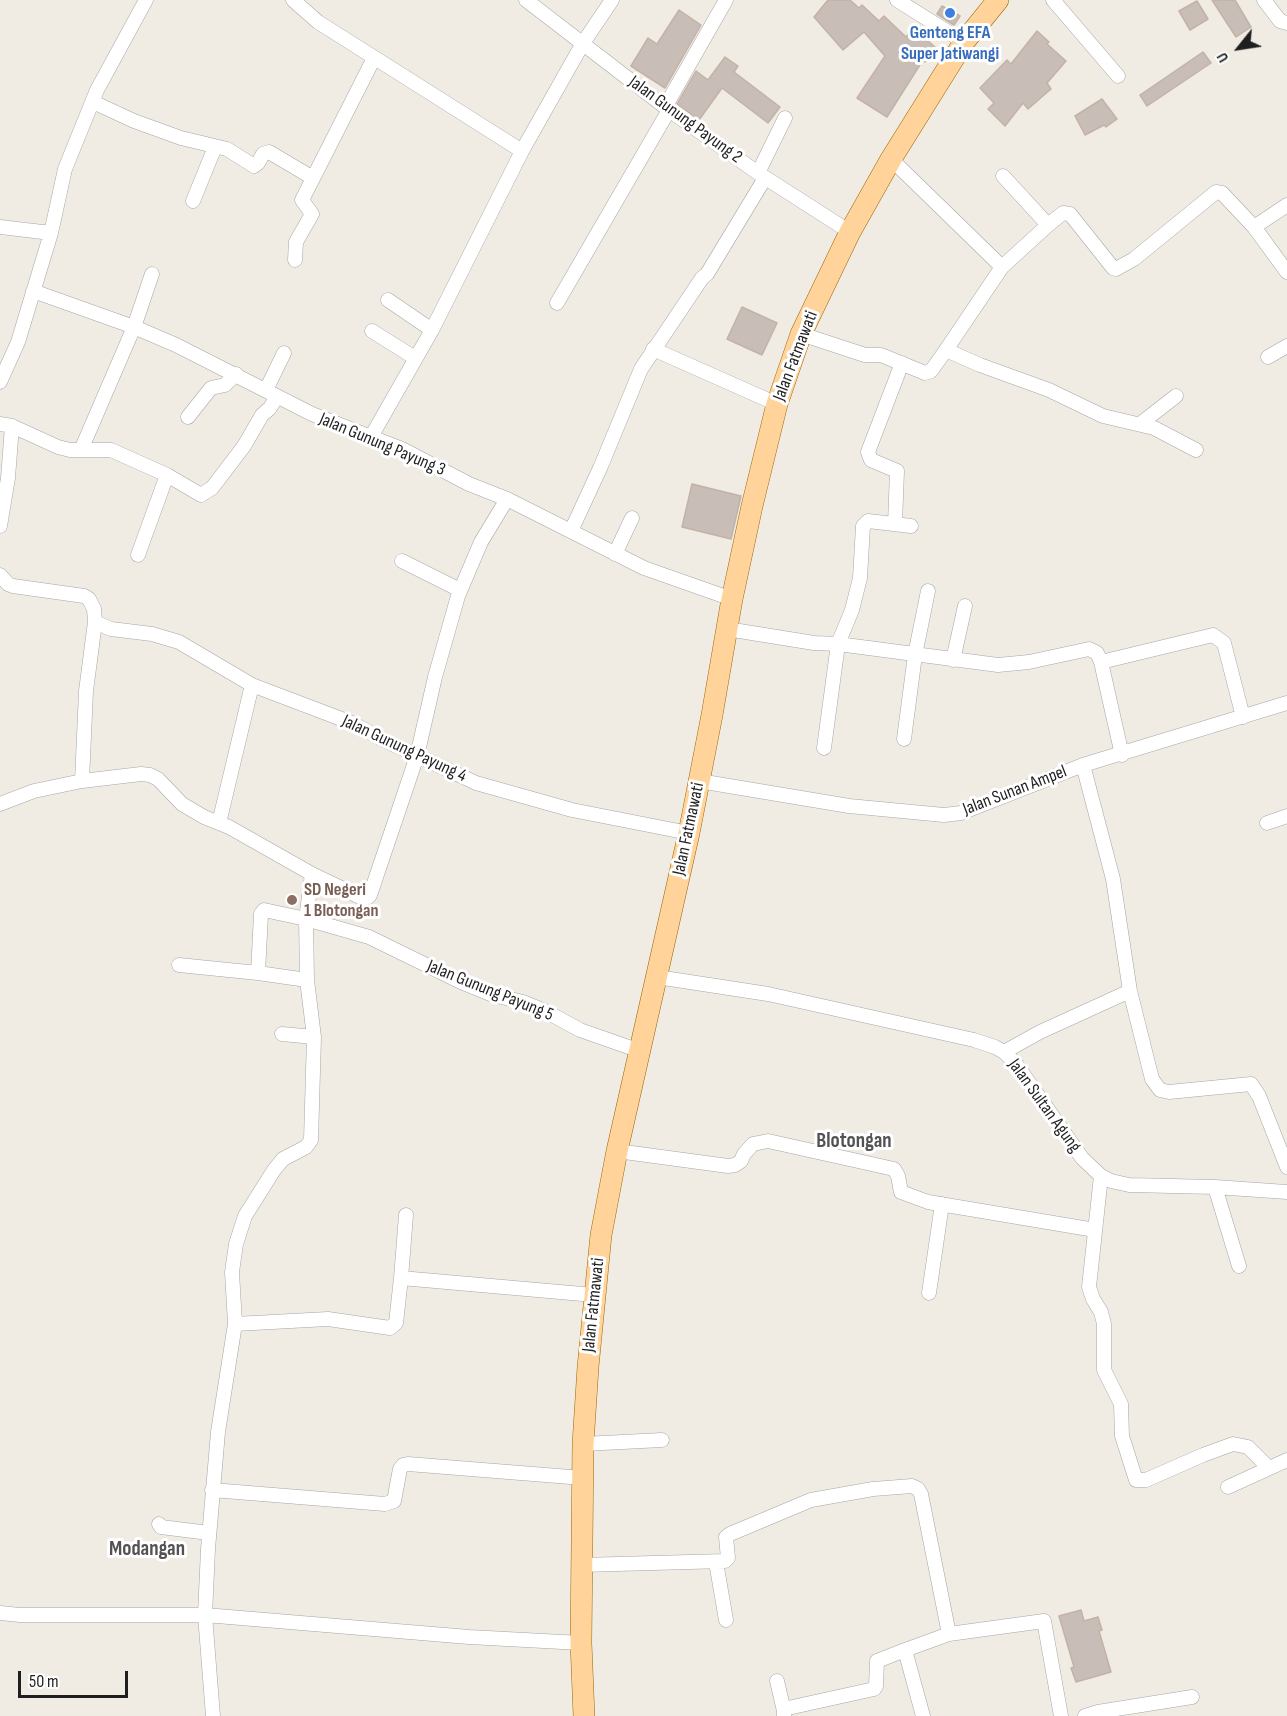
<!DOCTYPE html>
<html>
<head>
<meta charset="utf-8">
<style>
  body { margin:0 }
  #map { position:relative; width:1287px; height:1716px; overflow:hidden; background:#f0ece4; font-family:"Sofia Sans Condensed",sans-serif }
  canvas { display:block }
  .north { position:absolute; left:1209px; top:18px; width:60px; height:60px; -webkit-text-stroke:4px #fff; paint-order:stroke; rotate:240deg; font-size:16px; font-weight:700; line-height:24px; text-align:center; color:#1f1f1f }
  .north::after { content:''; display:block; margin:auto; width:21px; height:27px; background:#1f1f1f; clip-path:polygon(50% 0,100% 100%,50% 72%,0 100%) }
  .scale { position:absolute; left:18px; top:1671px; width:110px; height:27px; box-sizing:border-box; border:3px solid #1f1f1f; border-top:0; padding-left:8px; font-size:18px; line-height:21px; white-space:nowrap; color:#1f1f1f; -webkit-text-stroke:4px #fff; paint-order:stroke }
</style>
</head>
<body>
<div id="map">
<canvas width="1287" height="1716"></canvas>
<div class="north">U</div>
<div class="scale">50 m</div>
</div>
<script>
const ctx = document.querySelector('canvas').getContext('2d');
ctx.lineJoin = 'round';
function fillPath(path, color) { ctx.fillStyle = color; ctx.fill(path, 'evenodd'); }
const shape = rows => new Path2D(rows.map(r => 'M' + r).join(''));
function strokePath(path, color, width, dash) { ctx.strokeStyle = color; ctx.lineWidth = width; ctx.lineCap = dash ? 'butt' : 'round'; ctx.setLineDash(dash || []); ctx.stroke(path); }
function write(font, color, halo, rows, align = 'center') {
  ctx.font = font + ' "Sofia Sans Condensed",sans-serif'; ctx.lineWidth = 6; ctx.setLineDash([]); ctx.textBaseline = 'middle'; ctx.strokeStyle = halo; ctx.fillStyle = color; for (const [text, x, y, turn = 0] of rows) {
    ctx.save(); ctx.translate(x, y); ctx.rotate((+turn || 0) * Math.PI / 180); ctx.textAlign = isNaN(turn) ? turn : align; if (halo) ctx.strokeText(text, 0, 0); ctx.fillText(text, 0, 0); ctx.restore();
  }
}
const building = shape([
  [828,0,850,0,859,8,862,5,879,21,884,16,906,37,913,28,935,47,925,62,923,60,887,117,857,98,885,56,864,32,843,50,814,17,828,0],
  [1212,0,1235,0,1251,27,1236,37,1212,0],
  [1197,1,1208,19,1190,30,1179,11,1197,1],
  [942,6,960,16,954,25,937,14,942,6],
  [679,10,701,25,665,88,631,66,648,38,657,44,679,10],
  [1037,31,1049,42,1047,44,1066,61,1047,83,1051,89,1028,109,1023,103,1005,126,988,109,994,103,980,88,1007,60,1011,64,1037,31],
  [1203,52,1211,63,1147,106,1140,95,1203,52],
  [725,57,738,66,734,72,780,107,768,123,722,88,699,120,677,104,696,71,708,80,725,57],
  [1102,99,1117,119,1106,127,1104,125,1085,135,1075,116,1102,99],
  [742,307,777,323,762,355,727,339,742,307],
  [692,484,741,496,731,539,682,527,692,484],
  [1081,1610,1084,1621,1098,1617,1102,1630,1099,1631,1111,1672,1076,1682,1071,1668,1074,1667,1059,1616,1081,1610]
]);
fillPath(building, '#c8beb7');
strokePath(building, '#c3b2a5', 1.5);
const street = shape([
  [293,0,318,22,522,151],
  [526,0,669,110,758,173,850,232],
  [897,0,964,42],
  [1053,0,1118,76],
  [1264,0,1280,21,1287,23],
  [93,102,134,121,181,138,227,149,254,166,258,163,263,154,269,152,313,178],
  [665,107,726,0],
  [891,159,1002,267,1048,225,1003,176],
  [758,173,785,118],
  [193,201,215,147],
  [1048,225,1063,213,1070,214,1113,268,1116,269,1134,259,1216,192,1222,193,1254,227,1287,205],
  [0,227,51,233],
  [1254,227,1287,272],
  [295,260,296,242,312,214,302,200,374,58],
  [1002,267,946,350,980,365,1049,390,1103,416,1154,428,1196,450],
  [33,291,134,327,176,345,312,414,402,449,469,484,507,499,644,568,732,599],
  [388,300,432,330],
  [557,303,669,110],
  [372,331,415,358],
  [801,334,865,355,881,355,925,373,931,371,946,350],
  [653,349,777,404],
  [1268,357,1287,346],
  [0,382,18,342,51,233,65,169,97,90,146,0],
  [266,390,284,353],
  [188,417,211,388,225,385,236,374],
  [0,424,12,426,8,478,0,526],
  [1140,424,1176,396],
  [12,426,58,447,70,450,111,450,167,475,201,495,212,488,244,446,262,415,270,408,277,396],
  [371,437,432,330,522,151,583,43,612,0],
  [81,450,134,327,152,274],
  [895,524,897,471,871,460,868,452,902,363],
  [571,531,601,466,641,369,702,278,707,274,765,178],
  [615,554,632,518],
  [138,555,167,475],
  [402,561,460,590],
  [0,575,8,584,13,586,84,596,89,599,94,609,95,622,111,629,152,634,179,642,252,685,352,723,382,739,476,783,572,810,689,833],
  [95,622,86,691,82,781,141,774,150,775,158,779,182,804,204,817,229,827,312,874],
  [727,629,814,643,838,644,998,665,1029,662,1089,649,1097,653,1101,662,1213,635,1224,643,1243,717],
  [953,660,965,606],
  [1101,662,1122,755],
  [904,739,915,655,928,591],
  [824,748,838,644,852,610,860,578,863,526,868,521,911,526],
  [1083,765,1113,879,1130,991,1152,1079,1160,1090,1169,1092,1251,1084,1259,1096,1287,1167],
  [699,781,849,806,944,815,961,813,1083,765,1287,703],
  [0,804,34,791,82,781],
  [219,823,252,685],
  [1267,823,1287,816],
  [179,965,258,973],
  [657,977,768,994,974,1040,995,1047,1004,1052,1016,1064,1082,1158,1101,1176,1111,1181,1129,1185,1215,1187,1287,1192],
  [307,980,258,973,261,914,264,910,306,919,369,937,461,982,493,995,523,1002,547,1012,580,1030,640,1051],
  [282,1034,314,1037,307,980,306,919,312,874,362,898,367,898,370,895,417,756,435,677,458,596,481,542,507,499],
  [1004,1052,1040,1032,1130,991],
  [617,1151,728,1166,735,1165,741,1161,744,1154,753,1144,768,1141,894,1169,898,1176,901,1192,928,1202,1095,1230],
  [1101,1176,1089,1287,1093,1299,1101,1312,1104,1324,1104,1370,1121,1404,1122,1436,1136,1480,1146,1480,1203,1455,1233,1444,1248,1447,1269,1468],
  [1215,1187,1239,1266],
  [401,1278,406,1215],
  [929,1293,942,1204],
  [235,1324,232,1272,236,1244,245,1216,274,1170,283,1159,306,1147,311,1140,314,1037],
  [583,1444,662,1440],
  [1228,1487,1287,1460],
  [212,1490,385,1504,394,1501,400,1469,403,1465,408,1464,583,1478],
  [159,1524,161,1527,209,1533],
  [716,1562,726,1620],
  [581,1565,725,1561,728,1558,726,1537,730,1534,811,1500,873,1489,912,1486,918,1489,921,1494,949,1634],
  [0,1613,20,1615,205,1615,469,1637,581,1643],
  [905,1650,923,1716],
  [777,1681,784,1711],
  [213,1716,205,1615,208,1549,218,1432,235,1324,328,1319,390,1328,396,1323,401,1278,594,1295],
  [784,1716,784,1711,788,1708,874,1689,876,1686,877,1661,905,1650,949,1634,1044,1621,1061,1716],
  [1085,1716,1098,1712,1192,1697]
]);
const primary = shape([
  [584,1716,581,1643,583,1444,588,1367,601,1235,617,1151,689,833,712,715,732,599,752,506,777,404,801,334,850,232,891,159,964,42,998,0]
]);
strokePath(street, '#a6a6a6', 15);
strokePath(primary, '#960', 22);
strokePath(street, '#fff', 14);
strokePath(primary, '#ffd39a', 21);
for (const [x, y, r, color] of [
  [950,13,6,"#3f7fe0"],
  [292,900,6,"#8d6e63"]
]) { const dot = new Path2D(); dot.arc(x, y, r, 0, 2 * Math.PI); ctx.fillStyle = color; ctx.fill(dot); strokePath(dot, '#fff', 2); }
write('bold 18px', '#366cbe', '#fff', [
  ["Genteng EFA",950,33],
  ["Super Jatiwangi",950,54]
]);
write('18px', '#1f1f1f', '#fff', [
  ["Jalan Gunung Payung 2",685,120,36],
  ["Jalan Fatmawati",796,356,-69],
  ["Jalan Gunung Payung 3",382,445,23],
  ["Jalan Gunung Payung 4",404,749,25],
  ["Jalan Sunan Ampel",1015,791,-21],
  ["Jalan Fatmawati",689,829,-78],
  ["Jalan Gunung Payung 5",490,991,22],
  ["Jalan Sultan Agung",1044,1106,54],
  ["Jalan Fatmawati",594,1305,-84]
]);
write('bold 18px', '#785e54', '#fff', [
  ["SD Negeri",304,890],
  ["1 Blotongan",304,911]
], 'left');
write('bold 21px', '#525252', '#fff', [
  ["Blotongan",854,1142],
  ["Modangan",147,1550]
]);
</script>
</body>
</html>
